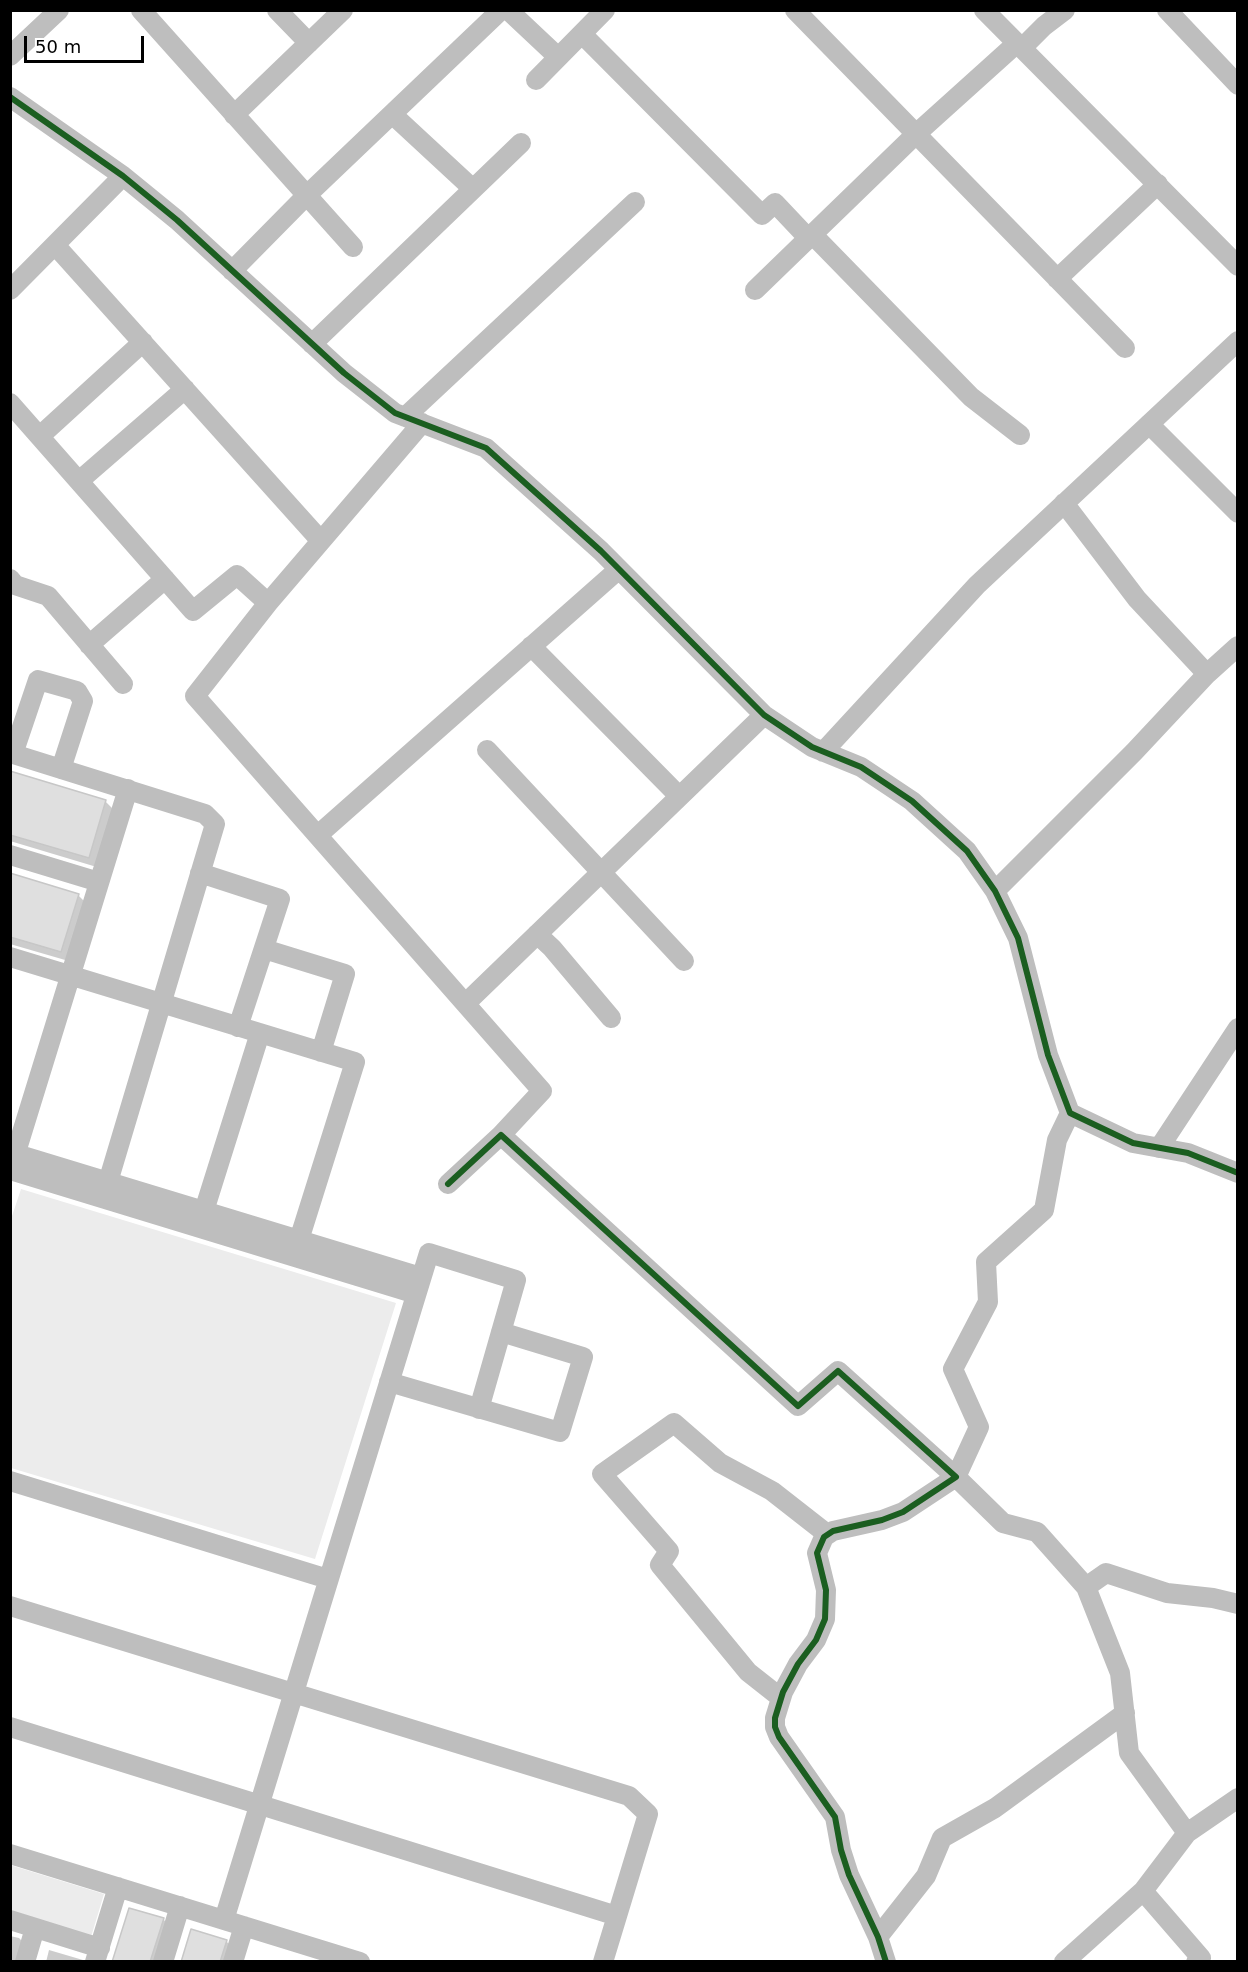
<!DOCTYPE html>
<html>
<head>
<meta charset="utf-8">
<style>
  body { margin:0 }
  #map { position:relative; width:1248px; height:1972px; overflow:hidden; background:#fff; font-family:"DejaVu Sans",sans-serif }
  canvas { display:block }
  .frame { position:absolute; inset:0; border:12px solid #000; pointer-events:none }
  .scale { position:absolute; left:24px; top:36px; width:120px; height:27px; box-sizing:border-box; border:3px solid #000; border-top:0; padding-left:8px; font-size:18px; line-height:21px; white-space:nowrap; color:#000; -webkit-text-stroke:4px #fff; paint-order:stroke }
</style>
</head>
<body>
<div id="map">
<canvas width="1248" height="1972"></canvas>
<div class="frame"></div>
<div class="scale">50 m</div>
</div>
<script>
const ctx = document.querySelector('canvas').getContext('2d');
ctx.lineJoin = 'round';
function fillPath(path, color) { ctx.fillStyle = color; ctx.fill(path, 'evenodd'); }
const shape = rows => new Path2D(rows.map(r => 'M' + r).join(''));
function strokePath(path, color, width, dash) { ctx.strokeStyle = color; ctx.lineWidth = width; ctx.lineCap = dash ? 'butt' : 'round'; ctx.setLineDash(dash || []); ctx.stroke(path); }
fillPath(shape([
  [21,1189,396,1303,315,1559,11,1468,10,1222],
  [10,1865,104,1894,91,1937,11,1912]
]), '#ececec');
fillPath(shape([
  [10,773,105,801,116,812,100,868,10,841],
  [10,875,78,895,89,906,72,962,10,944],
  [163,1919,168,1924,157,1962,114,1962],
  [10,1936,19,1938,24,1943,19,1962,10,1962],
  [226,1941,231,1946,226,1962,183,1962],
  [49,1950,83,1960,84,1962,46,1962]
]), '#0003');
const building = shape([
  [10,771,106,800,89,858,10,835,10,771],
  [10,873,79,894,61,952,10,937,10,873],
  [129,1908,164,1918,150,1962,112,1962,129,1908],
  [191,1929,227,1940,220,1962,181,1962,191,1929]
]);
fillPath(building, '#dfdfdf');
strokePath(building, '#c7c7c7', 1.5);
strokePath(shape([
  [141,10,353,247],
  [277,10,309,43],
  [508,10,558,57],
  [795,10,1125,348],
  [984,10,1238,266],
  [1167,10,1238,85],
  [582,34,762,215,775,203,809,239],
  [1022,48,1044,26,1065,10],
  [10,56,59,10],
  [536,80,605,10],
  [10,97,123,176,177,220,344,373,395,413,486,448,601,551,764,715,812,747,861,767,912,801,967,851,995,891,1018,938,1048,1055,1070,1113,1133,1143,1188,1153,1238,1173],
  [392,114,473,189],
  [234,115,343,10],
  [813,235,971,397,1020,435],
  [55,245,321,541],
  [232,271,306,196,501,10],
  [1057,279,1158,184],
  [10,290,123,176],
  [755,290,916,134,1017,43],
  [312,344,521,143],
  [10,403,193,611,237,575,268,603],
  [405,417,635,202],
  [422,423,268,603,195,696,542,1091,501,1135,448,1184],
  [1149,424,1238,513],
  [40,436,143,342],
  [79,481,185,389],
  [1064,503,1137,599,1207,674],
  [10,579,15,585,48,596,123,684],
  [89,645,165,579],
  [531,646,679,796],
  [487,750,684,961],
  [823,752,977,585,1238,341],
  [10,753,205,814,215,824,108,1182],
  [13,754,38,680,77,691,83,701,61,769],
  [318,835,619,569],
  [10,855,99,882],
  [200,873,280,899,238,1027],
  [995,891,1134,752,1207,674,1238,646],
  [537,934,552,948,611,1018],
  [264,949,345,974,321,1052],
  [10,957,355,1062,299,1240],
  [466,1003,764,715],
  [1070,1113,1057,1140,1044,1210,986,1262,988,1302,953,1369,979,1427,956,1477,1003,1523,1037,1532,1086,1587,1120,1673,1129,1753,1187,1833,1143,1891,1201,1958,1196,1962],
  [501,1135,798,1406,838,1371,956,1477,903,1512,882,1520,833,1531,824,1537,817,1553,826,1590,825,1619,816,1640,798,1664,783,1692,775,1718,775,1727,779,1737,835,1817,841,1850,849,1875,878,1937,886,1962],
  [1159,1148,1238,1028],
  [10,1152,421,1277],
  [12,1165,128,789],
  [10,1170,416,1294],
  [204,1211,260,1033],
  [389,1382,560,1432,583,1357,501,1332],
  [10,1481,328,1579],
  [1086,1587,1106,1573,1167,1593,1213,1598,1238,1604],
  [10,1606,629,1796,648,1814,603,1962],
  [781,1698,748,1672,660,1565,669,1551,602,1474,674,1423,720,1463,772,1491,827,1534],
  [10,1727,617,1916],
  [1187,1833,1238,1798],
  [10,1854,360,1962],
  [10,1920,100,1948],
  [224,1920,429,1253,516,1280,479,1409],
  [878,1937,926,1876,942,1838,995,1808,1125,1713],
  [25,1962,35,1928],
  [95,1962,118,1887],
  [163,1962,180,1906],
  [233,1962,244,1926],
  [1064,1962,1143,1891]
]), '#bebebe', 20);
strokePath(shape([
  [10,97,123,176,177,220,344,373,395,413,486,448,601,551,764,715,812,747,861,767,912,801,967,851,995,891,1018,938,1048,1055,1070,1113,1133,1143,1188,1153,1238,1173],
  [448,1184,501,1135,798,1406,838,1371,956,1477,903,1512,882,1520,833,1531,824,1537,817,1553,826,1590,825,1619,816,1640,798,1664,783,1692,775,1718,775,1727,779,1737,835,1817,841,1850,849,1875,878,1937,886,1962]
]), '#1b5e20', 6);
</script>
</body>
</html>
